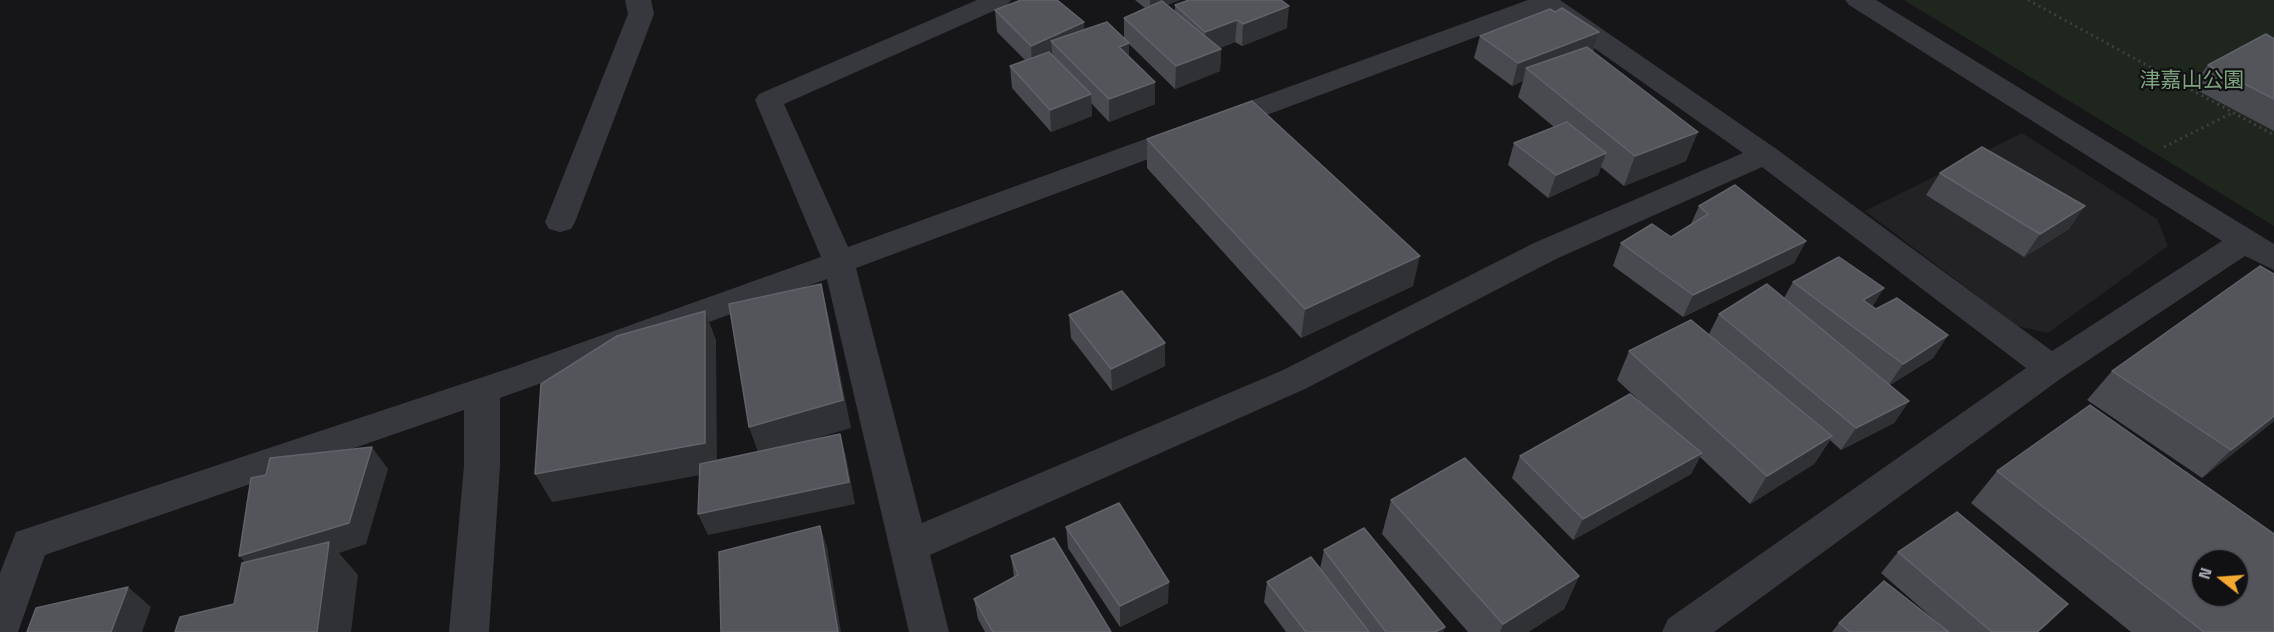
<!DOCTYPE html>
<html>
<head>
<meta charset="utf-8">
<style>
  body { margin:0 }
  #map { position:relative; width:2274px; height:632px; overflow:hidden; background:#161618; font-family:"Titillium Web",sans-serif }
  canvas { display:block }
  .north { position:absolute; left:2190px; top:548px; width:60px; height:60px; box-sizing:border-box; background:#111113; border:2px solid #4d4f55; border-radius:50%; rotate:287deg; font-size:16px; font-weight:700; line-height:24px; text-align:center; color:#a8adb8 }
  .north::after { content:''; display:block; margin:auto; width:21px; height:27px; background:#f5a930; clip-path:polygon(50% 0,100% 100%,50% 72%,0 100%) }
</style>
</head>
<body>
<div id="map">
<canvas width="2274" height="632"></canvas>
<div class="north">N</div>
</div>
<script>
const ctx = document.querySelector('canvas').getContext('2d');
ctx.lineJoin = 'round';
function fillPath(path, color) { ctx.fillStyle = color; ctx.fill(path, 'evenodd'); }
const shape = rows => new Path2D(rows.map(r => 'M' + r).join(''));
function strokePath(path, color, width, dash) { ctx.strokeStyle = color; ctx.lineWidth = width; ctx.lineCap = dash ? 'butt' : 'round'; ctx.setLineDash(dash || []); ctx.stroke(path); }
function write(font, color, halo, rows, align = 'center') {
  ctx.font = font + ' "Titillium Web","Noto Sans JP",sans-serif'; ctx.lineWidth = 4.5; ctx.setLineDash([]); ctx.textBaseline = 'middle'; ctx.strokeStyle = halo; ctx.fillStyle = color; for (const [text, x, y, turn = 0] of rows) {
    ctx.save(); ctx.translate(x, y); ctx.rotate((+turn || 0) * Math.PI / 180); ctx.textAlign = isNaN(turn) ? turn : align; if (halo) ctx.strokeText(text, 0, 0); ctx.fillText(text, 0, 0); ctx.restore();
  }
}
fillPath(shape([
  [2022,133,2157,219,2168,246,2048,333,2017,326,1865,211]
]), '#222225');
fillPath(shape([
  [1904,0,2274,0,2274,226]
]), '#1e261e');
strokePath(shape([
  [2028,0,2274,135],
  [2164,147,2232,113]
]), '#3d3f44', 3, [2, 4]);
fillPath(shape([
  [625,0,651,0,654,14,575,222,571,229,560,232,549,229,545,222,628,14,625,0],
  [977,0,1011,0,1007,5,784,104,848,247,1528,0,1560,0,1775,148,2052,351,2222,241,1849,5,1845,0,1876,0,2274,244,2274,270,2245,256,2063,377,1714,632,1662,632,1668,619,2026,368,1762,167,1556,259,1305,389,930,555,949,632,909,632,827,279,500,398,500,466,489,632,449,632,464,466,464,410,45,555,18,632,0,632,0,573,16,532,513,367,821,257,755,100,759,94,977,0],
  [1543,12,1743,153,1534,243,1281,371,922,523,856,268,1543,12]
]), '#37383d');
fillPath(shape([
  [1135,0,1180,0,1167,5,1175,11,1175,5,1287,28,1242,46,1235,42,1220,48,1221,49,1220,71,1175,89,1129,44,1129,57,1155,82,1155,104,1109,122,1091,103,1092,116,1051,132,1012,88,1010,66,1025,60,997,32,995,10,1084,22,1084,30,1124,39,1124,18,1145,8],
  [1555,12,1599,32,1593,52,1686,161,1624,186,1601,167,1598,175,1548,198,1508,165,1514,143,1554,127,1518,97,1523,81,1512,86,1474,58,1480,36],
  [2274,39,2274,131,2191,87,2208,65],
  [1147,139,1413,286,1301,338,1147,168],
  [1940,173,2069,229,2024,257,1926,195],
  [1699,206,1806,241,1794,263,1683,317,1613,266,1621,243,1671,237,1691,224],
  [2274,274,2274,421,2202,478,2087,400,2112,371],
  [1793,282,1872,307,1876,309,1948,335,1933,358,1890,385,1909,401,1894,423,1841,450,1830,440,1814,464,1750,504,1700,457,1691,474,1573,540,1512,478,1520,456,1646,407,1617,380,1629,351,1709,334,1719,314,1784,298],
  [1069,315,1165,366,1112,391,1071,338],
  [1997,471,2274,632,2131,632,1971,503],
  [1391,500,1579,576,1564,609,1528,632,1468,632,1382,534],
  [1066,527,1168,603,1120,627,1068,548],
  [1324,550,1445,627,1443,632,1286,632,1264,602,1267,582,1320,569],
  [1898,552,2047,625,2038,632,1832,632,1839,623,1945,629,1881,573],
  [1011,556,1111,632,985,632,978,619,974,599,1014,577]
]), '#494a50');
fillPath(shape([
  [1150,0,1180,0,1150,12],
  [1289,6,1287,28,1242,46,1243,24],
  [1237,20,1235,42,1204,54,1205,32],
  [1084,22,1085,44,1051,41,1053,59,1032,68,1031,46],
  [1599,32,1592,54,1526,68,1523,81,1512,86,1518,63],
  [1129,43,1129,66,1119,47],
  [1221,49,1220,71,1175,89,1176,66],
  [1155,82,1155,104,1109,122,1109,99],
  [1091,94,1092,116,1051,132,1050,110],
  [1698,132,1686,161,1624,186,1635,156],
  [1606,153,1598,175,1548,198,1556,175],
  [2085,206,2069,229,2024,257,2040,234],
  [1806,241,1794,263,1683,317,1693,295],
  [1420,256,1413,286,1301,338,1305,309],
  [821,284,828,314,851,428,759,455,749,427],
  [1884,288,1870,311,1863,300],
  [705,311,716,340,717,472,552,502,535,474],
  [1948,335,1933,358,1888,386,1903,364],
  [1165,343,1165,366,1112,391,1111,369],
  [1909,401,1894,423,1841,450,1856,428],
  [2274,416,2274,421,2202,478,2231,450],
  [840,434,846,456,855,504,708,535,698,514],
  [1832,436,1814,464,1750,504,1767,476],
  [372,447,388,469,366,544,339,553,358,575,351,632,317,632,259,577,239,556],
  [1702,453,1691,474,1573,540,1583,519],
  [820,526,827,547,841,632,838,632],
  [1579,576,1564,609,1528,632,1500,632,1503,624],
  [1169,582,1168,603,1120,627,1120,606],
  [128,587,151,607,142,632,111,632],
  [2068,604,2047,625,2038,632,2037,632],
  [1445,627,1443,632,1435,632]
]), '#303135');
const building = shape([
  [1021,0,1057,0,1084,22,1031,46,995,10,1021,0],
  [1189,0,1281,0,1289,6,1243,24,1237,20,1205,32,1175,5,1189,0],
  [1162,1,1221,49,1176,66,1124,18,1162,1],
  [1562,8,1599,32,1518,63,1480,36,1550,9,1555,12,1562,8],
  [1107,22,1129,43,1119,47,1155,82,1109,99,1051,41,1107,22],
  [2266,34,2274,39,2274,99,2208,65,2266,34],
  [1587,47,1698,132,1635,156,1526,68,1587,47],
  [1049,52,1091,94,1050,110,1010,66,1049,52],
  [1252,101,1420,256,1305,309,1147,139,1252,101],
  [1567,122,1606,153,1556,175,1514,143,1567,122],
  [1982,147,2085,206,2040,234,1940,173,1982,147],
  [1735,185,1806,241,1693,295,1621,243,1652,224,1671,237,1708,214,1699,206,1735,185],
  [1839,257,1884,288,1863,300,1876,309,1897,298,1948,335,1903,364,1793,282,1839,257],
  [2260,266,2274,274,2274,416,2231,450,2112,371,2260,266],
  [821,284,843,400,749,427,729,304,821,284],
  [1767,284,1909,401,1856,428,1719,314,1767,284],
  [1122,291,1165,343,1111,369,1069,315,1122,291],
  [705,311,705,443,535,474,541,384,617,336,705,311],
  [1691,320,1832,436,1767,476,1629,351,1691,320],
  [1630,394,1702,453,1583,519,1520,456,1630,394],
  [2090,405,2274,534,2274,632,2204,632,1997,471,2090,405],
  [2202,560,2238,560,2238,596,2202,596,2202,560],
  [840,434,849,482,698,514,700,464,840,434],
  [372,447,349,523,239,556,251,478,266,475,270,458,372,447],
  [1465,458,1579,576,1503,624,1391,500,1465,458],
  [1119,503,1169,582,1120,606,1066,527,1119,503],
  [1957,512,2068,604,2037,632,1992,632,1898,552,1957,512],
  [820,526,838,632,721,632,719,552,820,526],
  [1364,528,1445,627,1435,632,1386,632,1324,550,1364,528],
  [1054,538,1111,632,993,632,974,599,1018,575,1011,556,1054,538],
  [329,542,317,632,175,632,180,617,234,604,242,563,329,542],
  [1311,557,1369,632,1306,632,1267,582,1311,557],
  [1884,581,1949,632,1850,632,1839,623,1884,581],
  [128,587,111,632,27,632,36,608,128,587]
]);
fillPath(building, '#53555b');
strokePath(building, '#61636a', 1.5);
write('21px', '#7ea47f', '#111113', [
  ["津嘉山公園",2192,82]
]);
</script>
</body>
</html>
